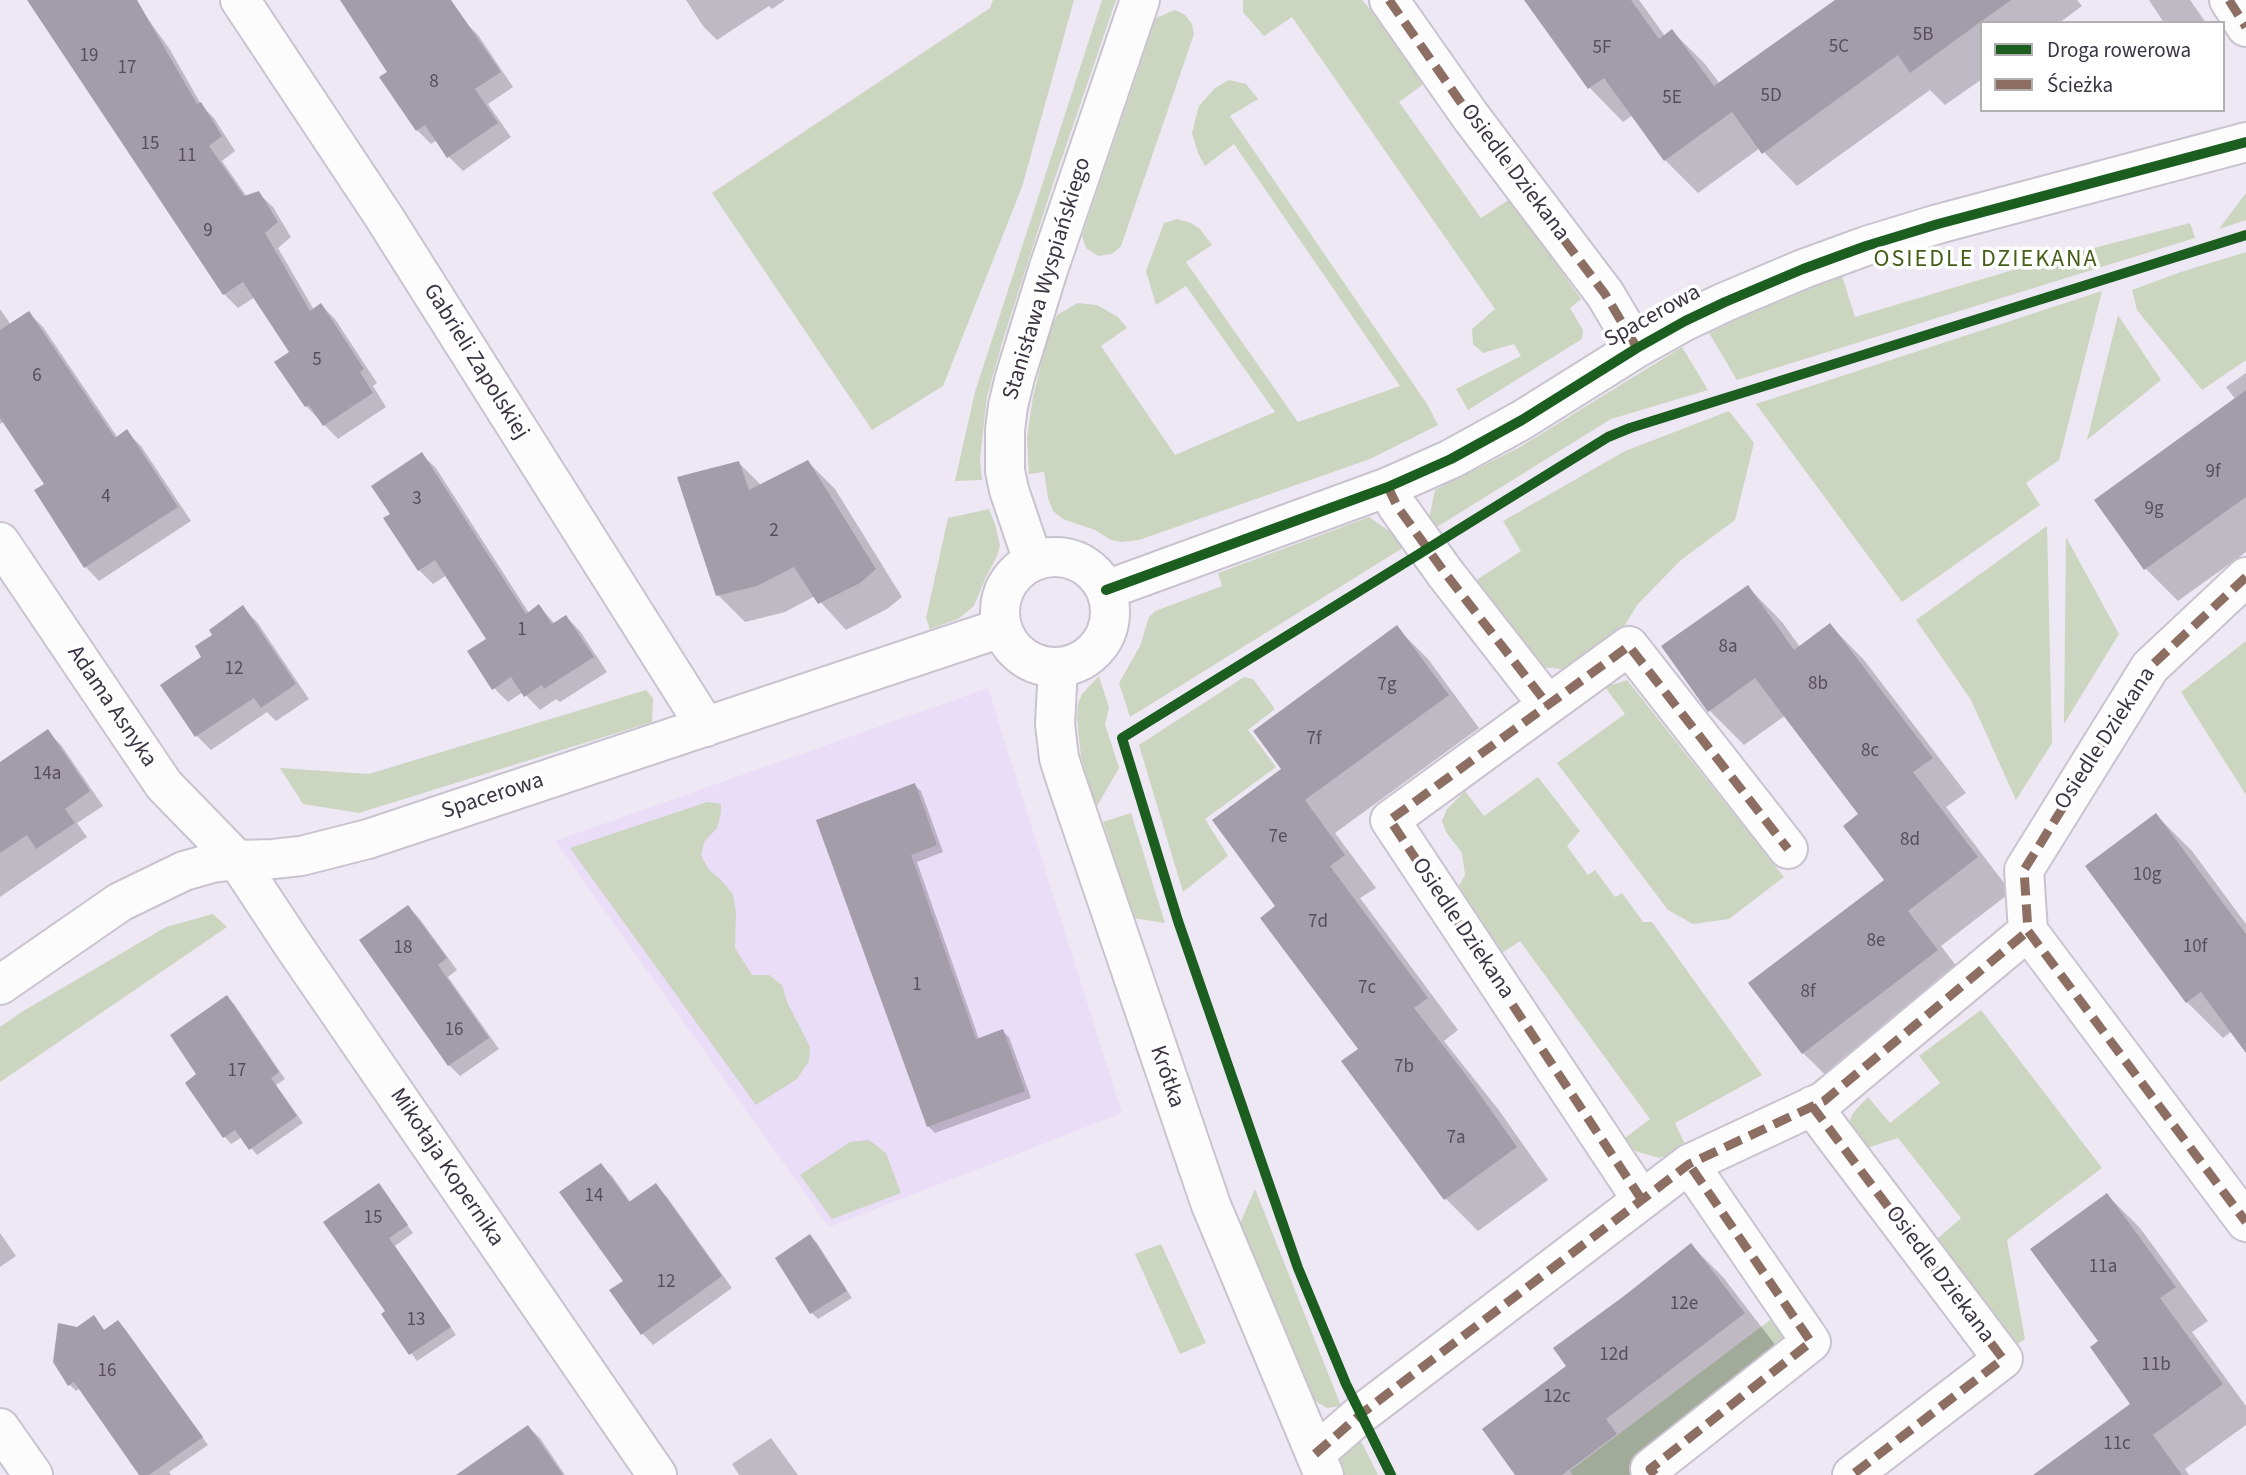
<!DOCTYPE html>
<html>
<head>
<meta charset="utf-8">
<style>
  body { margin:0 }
  #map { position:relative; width:2246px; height:1475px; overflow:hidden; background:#eee8f4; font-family:"Source Sans 3",sans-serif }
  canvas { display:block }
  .legend { position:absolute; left:1980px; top:21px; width:245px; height:91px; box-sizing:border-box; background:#fff; border:2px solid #b1aeb4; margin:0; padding:9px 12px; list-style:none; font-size:21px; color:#3c3443 }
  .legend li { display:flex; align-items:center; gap:14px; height:35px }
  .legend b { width:35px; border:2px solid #b1aeb4 }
</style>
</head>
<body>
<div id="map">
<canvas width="2246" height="1475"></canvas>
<ul class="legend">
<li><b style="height:9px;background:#1b5e20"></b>Droga rowerowa</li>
<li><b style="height:9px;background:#8d6e63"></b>Ścieżka</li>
</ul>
</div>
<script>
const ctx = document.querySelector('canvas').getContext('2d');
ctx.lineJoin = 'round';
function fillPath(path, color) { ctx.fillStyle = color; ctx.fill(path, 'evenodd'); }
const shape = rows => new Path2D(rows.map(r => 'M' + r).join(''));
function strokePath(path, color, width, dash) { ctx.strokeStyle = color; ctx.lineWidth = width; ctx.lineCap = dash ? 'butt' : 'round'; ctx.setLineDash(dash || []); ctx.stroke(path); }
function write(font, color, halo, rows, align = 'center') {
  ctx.font = font + ' "Source Sans 3",sans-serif'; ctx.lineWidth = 7; ctx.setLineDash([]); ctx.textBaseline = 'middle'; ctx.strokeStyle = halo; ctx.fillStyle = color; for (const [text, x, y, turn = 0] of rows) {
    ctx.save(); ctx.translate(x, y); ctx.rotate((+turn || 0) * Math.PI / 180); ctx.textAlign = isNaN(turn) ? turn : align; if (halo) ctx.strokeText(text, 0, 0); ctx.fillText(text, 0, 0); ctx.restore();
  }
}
fillPath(shape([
  [988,688,1122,1113,829,1227,555,841]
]), '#eaddf7');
fillPath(shape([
  [993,0,1074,0,1022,187,943,386,872,430,712,193,990,8],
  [1102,0,1116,0,1052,187,1002,343,987,397,980,458,982,480,955,481,975,392],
  [1243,0,1362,0,1386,26,1425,83,1399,102,1481,218,1510,199,1581,299,1570,308,1583,330,1582,339,1468,410,1456,389,1521,356,1514,344,1483,353,1473,344,1472,329,1495,309,1292,17,1264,36,1243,12],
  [1175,10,1185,15,1192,24,1194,34,1121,246,1112,254,1098,256,1086,248,1082,236,1156,18],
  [1229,80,1246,84,1258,99,1230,116,1427,404,1438,425,1370,459,1139,540,1122,542,1111,540,1095,530,1063,519,1053,511,1048,498,1044,472,1029,474,1027,438,1033,397,1049,332,1057,315,1078,303,1097,305,1118,317,1127,328,1101,346,1175,455,1275,412,1186,286,1156,305,1146,271,1164,223,1177,219,1191,223,1200,229,1212,245,1186,262,1298,422,1400,386,1234,144,1205,166,1198,153,1192,133,1199,106,1215,88],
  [2246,193,2246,220,2219,229],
  [2190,223,2195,238,1737,380,1709,333,1756,310,1842,276,1855,317,2033,264],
  [2246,252,2246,360,2202,390,2137,310,2132,290,2181,272],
  [2102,291,2059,460,2026,483,2040,505,1902,602,1756,404],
  [2118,315,2161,380,2087,440],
  [1682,347,1708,390,1611,419,1432,530,1428,524,1435,490,1520,447],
  [1729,411,1754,443,1735,520,1681,560,1637,605,1625,625,1562,669,1541,667,1475,581,1521,551,1503,521,1625,451],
  [989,509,995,524,1000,546,997,556,986,577,974,606,958,619,930,629,926,618,948,518],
  [1369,517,1402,540,1406,546,1130,717,1119,683,1140,646,1149,617,1155,611,1222,586,1218,573],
  [2047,526,2052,743,2016,800,1971,700,1916,620],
  [2066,537,2119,634,2064,724],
  [2246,641,2246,795,2181,692],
  [1099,676,1109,708,1105,724,1119,768,1096,808,1081,757,1077,719,1078,704,1082,694],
  [1244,677,1253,679,1275,709,1248,730,1276,767,1205,819,1228,856,1183,892,1139,745],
  [1627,680,1784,877,1729,919,1693,924,1668,910,1557,763,1625,714,1605,687],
  [646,690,653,698,652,722,359,813,303,804,280,768,369,774],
  [1538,777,1580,831,1567,846,1588,875,1595,870,1615,897,1622,893,1643,922,1652,922,1762,1075,1675,1123,1687,1149,1659,1158,1635,1151,1625,1138,1650,1119,1520,941,1493,959,1454,894,1465,875,1462,853,1446,832,1442,821,1447,809,1465,791,1484,816],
  [707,802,721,804,721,813,717,828,704,842,701,855,709,870,720,879,733,894,736,913,735,948,752,975,769,975,782,985,787,1002,810,1047,809,1061,797,1079,756,1105,570,848],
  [1131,813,1165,923,1133,918,1103,822],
  [213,914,227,927,0,1082,0,1027,20,1013,166,927],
  [1981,1010,2102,1168,2007,1240,2025,1339,2011,1348,1937,1239,1961,1218,1898,1138,1867,1148,1848,1125,1853,1113,1868,1097,1890,1123,1940,1083,1919,1056],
  [869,1140,886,1153,901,1193,832,1219,800,1175,850,1142],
  [1255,1189,1341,1406,1327,1408,1317,1402,1308,1393,1238,1228],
  [1161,1244,1206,1343,1180,1354,1135,1254],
  [1778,1314,1787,1344,1644,1475,1573,1475,1570,1471],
  [1356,1437,1362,1443,1378,1475,1343,1475,1340,1456]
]), '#cbd5c0');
fillPath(shape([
  [29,0,134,0,169,48,202,106,214,118,235,151,222,161,247,197,258,193,273,207,291,237,278,248,314,310,321,305,335,319,377,383,373,386,386,407,338,439,306,406,291,353,255,297,238,308,224,294],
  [342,0,437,0,464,21,478,35,513,87,488,104,511,137,463,171,449,157,437,140,431,144,417,130,389,72],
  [686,0,785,0,772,9,769,6,717,40,703,26],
  [1526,0,1639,0,1665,36,1672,31,1705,64,1720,84,1838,0,2077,0,2082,6,2059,23,1982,23,1982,79,1945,105,1930,90,1797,186,1760,148,1698,193,1665,160,1633,115,1623,122,1590,88],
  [2149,0,2190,0,2206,23,2164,23],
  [0,309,11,325,29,313,43,327,118,438,127,432,141,446,191,521,99,581,85,566,46,484,5,421,0,424],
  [2246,373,2246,552,2178,601,2146,569,2096,500,2236,400,2226,387],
  [421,454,436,468,529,613,539,606,555,624,566,617,580,631,607,672,560,702,556,699,540,710,523,692,508,702,494,688,489,639,447,575,433,584,419,570,392,515],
  [808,462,835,489,902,597,887,609,846,630,815,596,785,612,745,622,718,595,739,463,762,486],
  [1748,587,1782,622,1800,647,1830,625,1864,660,1966,793,1946,807,2011,892,1941,946,1971,985,1838,1087,1803,1053,1887,881,1861,814,1786,715,1744,745,1710,711],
  [243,608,257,622,309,699,276,721,267,712,211,750,197,736,204,657,214,635],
  [1396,627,1428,659,1479,728,1335,833,1376,888,1360,898,1458,1030,1444,1041,1498,1109,1548,1180,1478,1231,1446,1199,1344,1062,1361,1050,1278,907,1284,770],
  [47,731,61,745,103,806,77,823,87,837,0,897,0,764],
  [914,785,921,791,943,852,917,862,979,1039,1002,1031,1009,1037,1031,1098,935,1133,928,1126,818,821],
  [2156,815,2192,851,2246,924,2246,1050,2232,1031,2223,1038,2187,1002],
  [408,907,419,918,457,970,448,977,499,1049,460,1076,449,1065,362,940],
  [227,997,234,1004,285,1079,276,1085,303,1123,257,1155,242,1137,231,1144,225,1137,187,1083,199,1075],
  [601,1165,612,1176,631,1203,656,1186,667,1197,732,1288,653,1345,642,1333,625,1281],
  [379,1185,413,1233,395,1246,456,1335,417,1361,384,1315,388,1312],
  [2107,1195,2140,1228,2208,1321,2192,1332,2246,1406,2246,1425,2185,1469,2189,1475,2036,1475,2132,1404,2100,1342],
  [0,1233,16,1256,0,1267],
  [810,1236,817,1243,852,1298,818,1319,812,1313],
  [1691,1245,1723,1277,1776,1346,1637,1453,1648,1467,1637,1475,1518,1475,1569,1366],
  [94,1317,105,1331,118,1322,125,1329,208,1445,169,1472,171,1475,141,1475,80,1388,76,1391,69,1384,78,1329],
  [528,1427,540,1438,565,1475,489,1475],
  [771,1438,798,1475,739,1475,732,1464]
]), '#0003');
fillPath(shape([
  [27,0,137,0,197,104,201,102,222,136,209,146,244,196,259,191,278,222,265,233,310,311,321,303,364,369,360,372,373,393,323,426,309,405,305,407,274,362,289,352,243,282,223,295],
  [340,0,451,0,501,72,475,89,498,123,447,158,425,125,416,131,379,77,387,72],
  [1524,0,1631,0,1659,39,1672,29,1714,86,1835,0,2011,0,1910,73,1898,55,1762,154,1732,112,1664,161,1604,78,1588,89],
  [29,311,115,438,127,429,178,507,84,568,34,490,44,484,0,418,0,330],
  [2246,390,2246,497,2144,570,2094,500],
  [422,452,526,614,539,604,552,624,566,615,594,657,544,689,542,685,524,697,511,677,492,690,467,651,486,639,435,560,418,571,383,518,390,514,371,486],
  [808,460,876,569,860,583,818,604,794,567,757,586,716,596,677,477,739,461,749,490],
  [1748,585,1794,650,1830,623,1933,758,1913,772,1978,857,1908,911,1938,950,1802,1054,1748,983,1884,880,1843,826,1858,814,1755,678,1708,712,1661,646],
  [243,605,296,684,261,708,254,698,195,737,160,685,201,657,195,646,212,635,209,630],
  [1397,625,1449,695,1305,800,1345,855,1330,866,1428,998,1414,1008,1466,1075,1517,1147,1444,1200,1341,1061,1358,1049,1260,918,1275,906,1212,820,1281,769,1253,731],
  [48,729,90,791,65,809,75,823,36,849,27,835,0,853,0,762],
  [915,783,937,845,911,855,976,1039,1003,1029,1025,1091,927,1127,816,820],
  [2156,813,2246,934,2246,1053,2201,992,2186,1003,2085,866],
  [408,905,447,958,438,965,489,1038,448,1066,359,940],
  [227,995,279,1072,271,1078,297,1116,249,1150,235,1130,223,1138,185,1083,196,1074,170,1035],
  [601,1163,629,1202,656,1183,722,1276,641,1335,609,1290,623,1281,559,1192],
  [379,1183,408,1225,389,1238,451,1327,409,1355,381,1314,385,1311,323,1222],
  [2107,1193,2176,1287,2160,1298,2223,1384,2153,1435,2182,1475,2033,1475,2130,1404,2090,1347,2098,1341,2030,1249],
  [810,1234,847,1291,810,1314,775,1258],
  [1691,1243,1745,1313,1606,1419,1617,1434,1562,1475,1515,1475,1482,1429,1566,1366,1553,1348,1624,1296],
  [94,1315,104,1330,118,1320,203,1437,149,1475,139,1475,74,1382,68,1386,53,1362,58,1323,77,1327],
  [528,1425,563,1475,456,1475]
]), '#a39da9');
const minor = shape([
  [240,0,384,217,706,727],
  [1389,0,1471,117,1605,294,1637,348],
  [2229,0,2246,27],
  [1388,487,1397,506,1445,573,1548,705],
  [0,542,164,785,237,860,293,945,657,1475],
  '1000 612a55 55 0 1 1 110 0a55 55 0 1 1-110 0Z',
  [1033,561,1009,490,1005,471,1005,430,1008,406,1015,377,1048,270,1140,0],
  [2246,577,2150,667,2024,870,2028,931,2246,1222],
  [1106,590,1388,487,1451,459,1522,420,1637,348,1685,321,1725,302,1803,269,1866,246,1938,224,2246,142],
  [1058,667,1055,724,1059,758,1065,777,1211,1205,1324,1475],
  [0,985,120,902,184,871,212,863,237,860,273,859,301,856,368,839,1001,628],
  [1812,1106,2003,1359,1852,1475],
  [1642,1200,1390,820,1629,646,1788,849],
  [0,1428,33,1475],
  [1315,1454,1361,1414,1689,1164,1824,1101,2028,931],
  [1655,1475,1650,1469,1811,1342,1689,1164]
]);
strokePath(minor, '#c9c3d0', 42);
strokePath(minor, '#fcfcfd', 38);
strokePath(shape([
  [1389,0,1471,117,1605,294,1637,348],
  [2229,0,2246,27],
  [1388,487,1397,506,1445,573,1548,705],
  [2246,577,2150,667,2024,870,2028,931,2246,1222],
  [1812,1106,2003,1359,1852,1475],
  [1642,1200,1390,820,1629,646,1788,849],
  [1315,1454,1361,1414,1689,1164,1824,1101,2028,931],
  [1655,1475,1650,1469,1811,1342,1689,1164]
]), '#8d6e63', 9, [18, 9]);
strokePath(shape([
  [1106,590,1388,487,1451,459,1522,420,1637,348,1685,321,1725,302,1803,269,1866,246,1938,224,2246,142],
  [1391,1475,1346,1384,1298,1268,1178,921,1122,738,1608,437,1630,428,2246,235]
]), '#1b5e20', 10);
write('19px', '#564e5c', null, [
  ["5B",1923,36],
  ["5C",1839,48],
  ["5F",1602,49],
  ["19",89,57],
  ["17",127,69],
  ["8",434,83],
  ["5D",1771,97],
  ["5E",1672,99],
  ["15",150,145],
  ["11",187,157],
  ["9",208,232],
  ["5",317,361],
  ["6",37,377],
  ["9f",2213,473],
  ["4",106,498],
  ["3",417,500],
  ["9g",2154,510],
  ["2",774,532],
  ["1",522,631],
  ["8a",1728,648],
  ["12",234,670],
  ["8b",1818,685],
  ["7g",1387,686],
  ["7f",1314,740],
  ["8c",1870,752],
  ["14a",47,775],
  ["7e",1278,838],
  ["8d",1910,841],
  ["10g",2147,876],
  ["7d",1318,923],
  ["8e",1876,942],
  ["10f",2195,948],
  ["18",403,949],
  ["1",917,986],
  ["7c",1367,989],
  ["8f",1808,993],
  ["16",454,1031],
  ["7b",1404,1068],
  ["17",237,1072],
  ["7a",1456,1139],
  ["14",594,1197],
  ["15",373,1219],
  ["11a",2103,1268],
  ["12",666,1283],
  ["12e",1684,1305],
  ["13",416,1321],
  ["12d",1614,1356],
  ["11b",2156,1366],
  ["16",107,1372],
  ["12c",1557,1398],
  ["11c",2117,1445]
]);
write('23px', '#3c3443', '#fff', [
  ["Osiedle Dziekana",1514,173,53],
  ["Stanisława Wyspiańskiego",1048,279,-73],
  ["Spacerowa",1653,317,-29],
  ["Gabrieli Zapolskiej",475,362,58],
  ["Adama Asnyka",111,707,56],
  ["Osiedle Dziekana",2106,739,-57],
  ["Spacerowa",493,797,-18],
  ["Osiedle Dziekana",1462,929,56],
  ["Krótka",1166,1077,71],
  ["Mikołaja Kopernika",446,1168,56],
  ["Osiedle Dziekana",1939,1275,53]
]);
ctx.letterSpacing = '2px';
write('24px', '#455f1a', '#fff', [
  ["OSIEDLE DZIEKANA",1986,261]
]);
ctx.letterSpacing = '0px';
</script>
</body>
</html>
